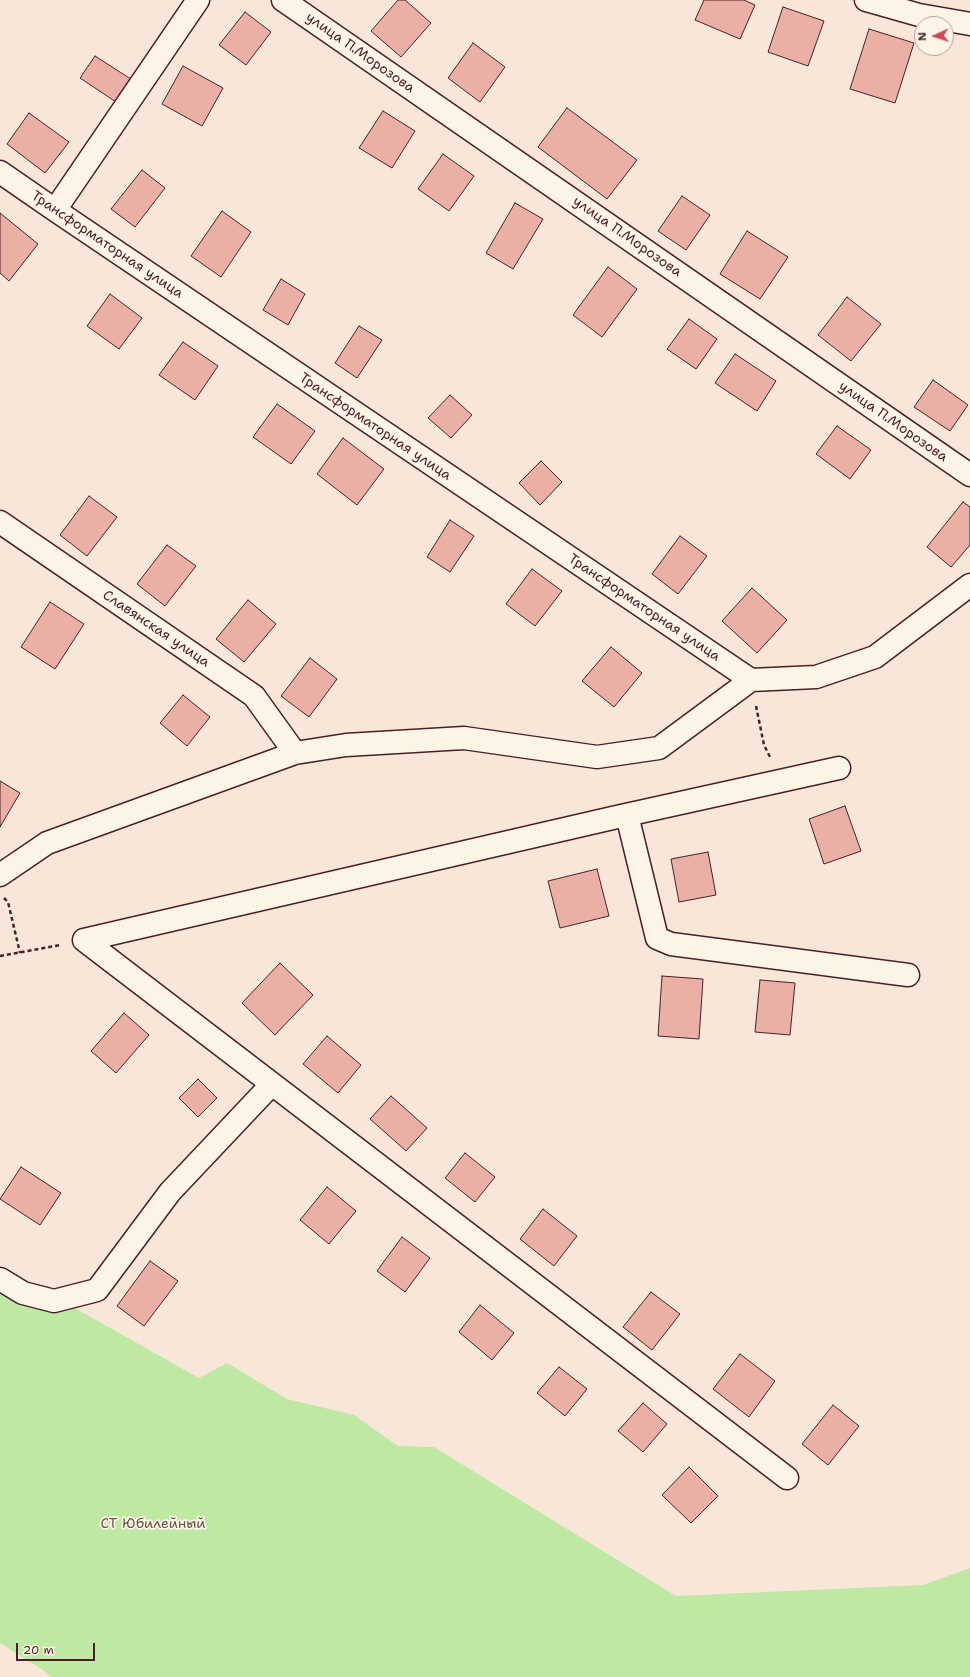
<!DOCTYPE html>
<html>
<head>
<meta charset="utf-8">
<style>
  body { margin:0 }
  #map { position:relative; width:970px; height:1677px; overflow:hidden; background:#f8e7d8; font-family:"Shantell Sans",sans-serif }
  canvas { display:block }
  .north { position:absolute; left:914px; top:16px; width:40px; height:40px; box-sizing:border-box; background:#fcf5e5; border:1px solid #b59f9b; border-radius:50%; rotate:267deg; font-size:11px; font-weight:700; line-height:16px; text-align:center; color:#4a1f2b }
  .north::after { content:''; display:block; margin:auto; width:14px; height:18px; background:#d1495b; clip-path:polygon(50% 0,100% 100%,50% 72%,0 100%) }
  .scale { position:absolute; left:16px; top:1643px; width:79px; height:18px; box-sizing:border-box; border:2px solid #4a1f2b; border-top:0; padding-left:5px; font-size:12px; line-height:14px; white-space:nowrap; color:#4a1f2b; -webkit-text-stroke:3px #fcf5e5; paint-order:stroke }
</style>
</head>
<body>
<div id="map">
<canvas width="970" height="1677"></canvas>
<div class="north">N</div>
<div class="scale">20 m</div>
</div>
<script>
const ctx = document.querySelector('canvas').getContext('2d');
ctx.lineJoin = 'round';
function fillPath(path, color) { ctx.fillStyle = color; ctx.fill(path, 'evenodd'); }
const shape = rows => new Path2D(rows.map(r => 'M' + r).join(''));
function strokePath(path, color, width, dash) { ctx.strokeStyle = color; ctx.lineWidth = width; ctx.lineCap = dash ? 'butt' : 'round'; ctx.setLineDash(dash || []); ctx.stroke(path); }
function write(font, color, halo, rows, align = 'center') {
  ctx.font = font + ' "Shantell Sans",sans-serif'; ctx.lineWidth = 3.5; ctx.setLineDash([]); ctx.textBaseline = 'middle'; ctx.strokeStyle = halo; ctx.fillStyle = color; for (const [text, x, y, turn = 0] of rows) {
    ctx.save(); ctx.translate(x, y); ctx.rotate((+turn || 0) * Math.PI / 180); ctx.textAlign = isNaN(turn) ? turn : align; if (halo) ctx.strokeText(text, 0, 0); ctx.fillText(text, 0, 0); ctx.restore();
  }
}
fillPath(shape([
  [0,1266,199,1378,227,1363,287,1399,354,1415,398,1446,434,1447,676,1596,923,1585,970,1568,970,1677,51,1677,43,1670,0,1643]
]), '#bee8a4');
const building = shape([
  [398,0,405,0,431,23,401,57,371,31,398,0],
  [704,0,744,0,755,5,740,39,695,20,704,0],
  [783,7,824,21,808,66,768,52,783,7],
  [245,12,271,32,246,65,219,45,245,12],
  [869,29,914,43,895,103,850,89,869,29],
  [473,43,505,67,480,102,448,78,473,43],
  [95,56,137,83,122,106,80,78,95,56],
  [183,66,223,88,202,126,162,104,183,66],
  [567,108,637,160,607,199,538,147,567,108],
  [383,111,415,131,392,168,359,148,383,111],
  [29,113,69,142,45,173,7,144,29,113],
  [443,154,474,176,449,211,418,189,443,154],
  [142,170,165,188,135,227,111,209,142,170],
  [682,196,710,215,686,250,658,231,682,196],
  [515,203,543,219,513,269,486,253,515,203],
  [222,211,251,232,221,277,191,256,222,211],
  [0,213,38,244,9,281,0,273,0,213],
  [747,231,788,257,760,299,720,274,747,231],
  [608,267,637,289,602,337,573,315,608,267],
  [281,279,305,294,288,325,263,310,281,279],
  [110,294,142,318,119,349,87,326,110,294],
  [847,297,881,324,851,361,818,335,847,297],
  [689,319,717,339,696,369,667,349,689,319],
  [359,326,382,340,357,378,335,363,359,326],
  [183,342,218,366,195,400,159,375,183,342],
  [735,354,776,381,757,411,715,383,735,354],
  [933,380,968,405,950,431,914,407,933,380],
  [450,395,472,415,451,438,428,418,450,395],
  [277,404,315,431,291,464,253,437,277,404],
  [837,426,871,450,850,479,816,454,837,426],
  [343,438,384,469,357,505,317,474,343,438],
  [541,461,562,482,540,505,519,483,541,461],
  [89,496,117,517,87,556,60,535,89,496],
  [963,502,970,507,970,545,951,567,927,547,963,502],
  [450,520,474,536,450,572,427,557,450,520],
  [680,536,707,556,678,594,652,574,680,536],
  [167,545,196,566,165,606,137,584,167,545],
  [532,569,562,591,535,626,506,604,532,569],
  [752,588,787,620,757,653,722,621,752,588],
  [248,600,276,624,244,662,216,639,248,600],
  [50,602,84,624,55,669,21,647,50,602],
  [611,647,642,673,614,707,582,681,611,647],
  [310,658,337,679,309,717,281,696,310,658],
  [183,695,210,717,187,746,160,723,183,695],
  [0,781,20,793,0,827,0,781],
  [845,806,861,851,824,864,809,819,845,806],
  [708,852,716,895,679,902,671,859,708,852],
  [597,869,609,916,560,928,548,881,597,869],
  [280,963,313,995,275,1035,242,1003,280,963],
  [662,976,703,979,699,1039,658,1036,662,976],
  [760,980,795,983,790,1035,755,1032,760,980],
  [124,1013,149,1035,116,1073,91,1051,124,1013],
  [327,1036,361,1065,338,1093,303,1064,327,1036],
  [198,1079,217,1098,198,1117,179,1098,198,1079],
  [391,1096,427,1128,406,1151,370,1119,391,1096],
  [465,1153,495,1177,475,1202,445,1178,465,1153],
  [21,1167,61,1193,40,1225,0,1199,21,1167],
  [327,1187,356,1211,329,1244,300,1220,327,1187],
  [543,1209,577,1236,554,1266,520,1239,543,1209],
  [402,1237,430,1258,405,1292,377,1271,402,1237],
  [150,1261,178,1281,144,1326,117,1306,150,1261],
  [651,1292,680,1314,652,1350,623,1327,651,1292],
  [480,1305,514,1333,492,1360,459,1332,480,1305],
  [740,1354,775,1381,749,1417,713,1389,740,1354],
  [559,1367,587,1389,565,1416,537,1393,559,1367],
  [643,1403,667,1424,643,1452,618,1431,643,1403],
  [833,1405,859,1426,828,1465,802,1444,833,1405],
  [689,1467,718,1496,691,1523,662,1495,689,1467]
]);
fillPath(building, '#eab0a6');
strokePath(building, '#4a1f2b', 1);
const minor = shape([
  [283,0,970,475],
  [866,0,919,15,970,24],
  [0,172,55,210,751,680],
  [55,210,198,0],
  [0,522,254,696,295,753],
  [627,815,657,938,671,944,908,975],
  [0,875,47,843,295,753,346,745,464,738,597,757,659,748,751,680,816,677,875,657,970,585],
  [84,940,787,1478],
  [84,940,617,817,839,768],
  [0,1279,23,1293,54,1301,97,1290,170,1192,272,1084]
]);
strokePath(minor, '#4a1f2b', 25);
strokePath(shape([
  [756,706,764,745,771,759],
  [4,898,8,902,20,953],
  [0,956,60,945]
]), '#4a1f2b', 2.5, [4, 3]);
strokePath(minor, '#fcf5e5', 22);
write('14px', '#4a1f2b', '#fcf5e5', [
  ["улица П.Морозова",360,53,35],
  ["улица П.Морозова",627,237,35],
  ["Трансформаторная улица",107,245,34],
  ["улица П.Морозова",893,422,35],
  ["Трансформаторная улица",375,427,34],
  ["Трансформаторная улица",644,608,34],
  ["Славянская улица",156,629,34]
]);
write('14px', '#675149', '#fcf5e5', [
  ["СТ Юбилейный",153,1524]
]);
</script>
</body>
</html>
